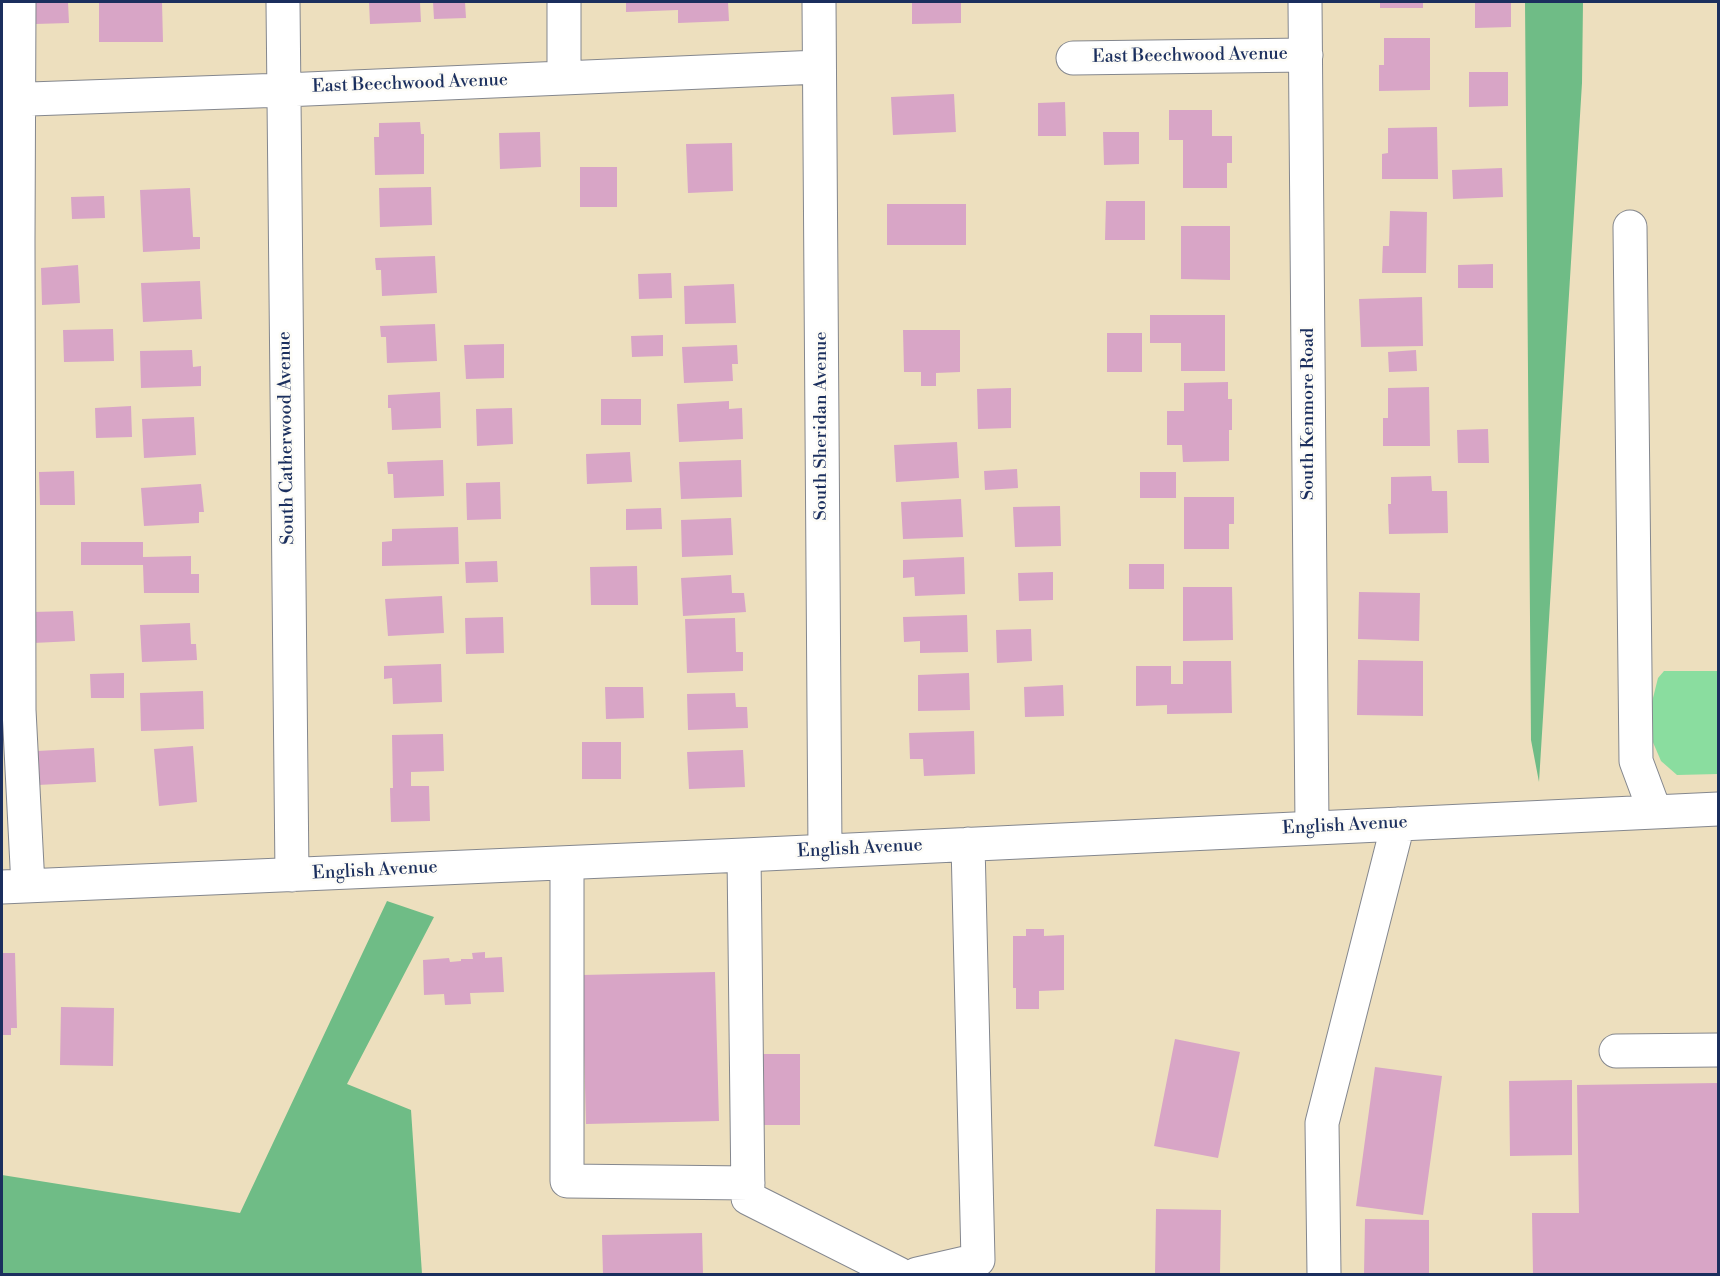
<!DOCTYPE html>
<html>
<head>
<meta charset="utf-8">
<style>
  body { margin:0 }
  #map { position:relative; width:1720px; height:1276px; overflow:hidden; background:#eddfbe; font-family:"Libre Bodoni",serif }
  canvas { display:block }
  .frame { position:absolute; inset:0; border:3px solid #1b2f5e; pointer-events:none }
</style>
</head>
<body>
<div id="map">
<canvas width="1720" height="1276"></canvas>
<div class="frame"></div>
</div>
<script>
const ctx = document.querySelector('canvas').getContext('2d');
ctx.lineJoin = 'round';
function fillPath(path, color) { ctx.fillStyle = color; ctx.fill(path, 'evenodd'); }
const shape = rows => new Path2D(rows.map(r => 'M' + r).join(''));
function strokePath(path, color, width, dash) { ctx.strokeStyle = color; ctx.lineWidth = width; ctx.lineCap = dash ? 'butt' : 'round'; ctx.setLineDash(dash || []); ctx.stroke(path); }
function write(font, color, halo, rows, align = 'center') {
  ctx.font = font + ' "Libre Bodoni",serif'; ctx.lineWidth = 5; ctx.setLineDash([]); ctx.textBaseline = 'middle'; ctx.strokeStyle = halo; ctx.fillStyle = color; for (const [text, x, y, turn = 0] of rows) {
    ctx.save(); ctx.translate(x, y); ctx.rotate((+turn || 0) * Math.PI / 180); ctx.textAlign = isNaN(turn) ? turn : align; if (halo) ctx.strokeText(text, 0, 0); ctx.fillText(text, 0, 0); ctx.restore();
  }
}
fillPath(shape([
  [1664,671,1718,671,1718,774,1677,775,1661,761,1652,740,1651,706,1658,678]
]), '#8add9f');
fillPath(shape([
  [1525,2,1583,2,1582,83,1539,782,1531,740],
  [387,901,434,917,347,1084,411,1110,422,1274,2,1274,2,1175,240,1213]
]), '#6fbc86');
fillPath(shape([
  [34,2,68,2,69,23,35,24],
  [99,2,162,2,163,42,99,42],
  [369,2,420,2,421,22,370,24],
  [433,2,465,2,466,18,434,19],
  [626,2,728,2,729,21,678,23,678,10,626,12],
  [912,2,961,2,961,23,912,24],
  [1380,2,1423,2,1423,8,1380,8],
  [1475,2,1511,2,1511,27,1475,28],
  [1384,38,1430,38,1430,90,1379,91,1379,65,1384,65],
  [1469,72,1508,72,1508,106,1469,107],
  [954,94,956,132,893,135,891,97],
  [1065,102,1066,136,1038,136,1038,103],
  [1169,110,1212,110,1212,136,1232,136,1232,163,1227,163,1227,188,1183,188,1183,140,1169,140],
  [420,122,421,134,424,134,424,174,375,175,374,137,379,137,379,123],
  [1437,127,1438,179,1382,179,1382,154,1388,153,1388,128],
  [540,132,541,167,500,169,499,133],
  [1103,132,1139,132,1139,164,1104,165],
  [732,143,733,191,688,193,686,144],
  [580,167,617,167,617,207,580,207],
  [1502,168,1503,197,1453,199,1452,170],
  [431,187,432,225,380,227,379,188],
  [190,188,193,237,200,237,200,249,143,252,140,190],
  [104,196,105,218,72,219,71,197],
  [1106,201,1145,201,1145,240,1105,240],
  [887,204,966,204,966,245,887,245],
  [1390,211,1427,212,1426,273,1382,273,1383,246,1389,246],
  [1181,226,1230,226,1230,280,1181,279],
  [435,256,437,293,382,296,381,270,376,270,375,258],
  [1493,264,1493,288,1458,288,1458,265],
  [78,265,80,303,42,305,41,268],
  [671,273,672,298,639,299,638,274],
  [200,281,202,319,143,322,141,283],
  [734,284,736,323,685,324,684,286],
  [1422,297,1423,346,1361,347,1359,299],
  [1150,315,1225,315,1225,371,1181,371,1181,343,1150,343],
  [435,324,437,361,387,363,386,337,381,337,380,326],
  [113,329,114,361,64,362,63,330],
  [903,330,960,330,960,372,936,373,936,386,921,386,921,372,904,372],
  [1107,333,1142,333,1142,372,1107,372],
  [663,335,663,356,632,357,631,336],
  [504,344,504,378,466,379,464,345],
  [737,345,738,364,732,364,733,381,684,383,682,347],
  [192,350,193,367,201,366,201,386,141,388,140,351],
  [1416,350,1417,371,1389,372,1388,352],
  [1228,382,1228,399,1232,399,1232,430,1229,430,1229,461,1183,462,1182,445,1167,445,1167,411,1184,411,1184,383],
  [1429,387,1430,446,1383,446,1383,418,1388,418,1388,388],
  [1011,388,1011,428,978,429,977,389],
  [440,392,441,428,392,430,391,408,388,408,388,395],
  [601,399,641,399,641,425,601,425],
  [729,401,729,409,742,408,743,439,679,442,677,404],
  [131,406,132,437,96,438,95,408],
  [512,408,513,444,477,446,476,409],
  [194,417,196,455,144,458,142,419],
  [1488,429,1489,463,1458,463,1457,430],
  [957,442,959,478,896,482,894,445],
  [630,452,632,482,587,484,586,454],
  [443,460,444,496,394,498,393,474,388,474,387,462],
  [741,460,742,497,681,499,679,462],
  [1017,469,1018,488,985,490,984,471],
  [74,471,75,505,40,505,39,472],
  [1140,472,1176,472,1176,498,1140,498],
  [1431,476,1432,491,1447,491,1448,533,1389,534,1388,504,1391,504,1391,477],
  [500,482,501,519,467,520,466,483],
  [201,484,204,512,199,512,199,523,144,526,141,488],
  [1184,497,1234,497,1234,524,1229,524,1229,549,1184,549],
  [961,499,963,537,903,539,901,502],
  [1060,506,1061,546,1015,547,1013,507],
  [661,508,662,529,626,530,626,509],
  [731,518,733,555,682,557,681,520],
  [458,527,459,564,382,566,382,542,392,541,392,529],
  [81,542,143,542,143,557,191,556,191,574,199,574,199,593,144,593,143,565,81,565],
  [964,557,965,594,915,596,914,577,903,578,903,560],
  [497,561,498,582,466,583,465,562],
  [1129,564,1164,564,1164,589,1129,589],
  [637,566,638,605,591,605,590,567],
  [1053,572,1053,600,1019,601,1018,573],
  [731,575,732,593,744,593,746,612,683,616,681,578],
  [1183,587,1232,587,1233,640,1183,641],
  [1359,592,1420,593,1419,641,1358,639],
  [442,596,444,633,388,636,385,599],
  [73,611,75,641,33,643,32,612],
  [967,615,968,652,920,653,920,641,904,642,903,617],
  [503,617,504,653,466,654,465,618],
  [735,618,736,652,743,652,743,671,687,673,685,619],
  [190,623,191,644,196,644,197,660,142,662,140,625],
  [1031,629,1032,661,997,663,996,630],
  [1358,660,1423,661,1423,716,1357,715],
  [1183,661,1231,661,1232,713,1167,714,1167,705,1136,706,1136,666,1171,666,1171,684,1183,684],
  [441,664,442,702,393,704,392,678,384,679,384,666],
  [124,673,124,698,91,698,90,674],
  [969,673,970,710,918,711,918,675],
  [1063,685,1064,716,1025,717,1024,687],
  [605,687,643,687,644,718,606,719],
  [203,691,204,729,141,731,140,693],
  [735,693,736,707,747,707,748,728,688,730,687,694],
  [974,731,975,774,924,776,923,759,910,759,909,733],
  [443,734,444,771,411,772,411,786,429,786,430,821,391,822,390,788,393,788,392,735],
  [582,742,621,742,621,779,582,779],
  [193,746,197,802,159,806,154,749],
  [94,748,96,782,38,785,37,751],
  [743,750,745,787,689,789,687,752],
  [1026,929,1044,929,1044,936,1064,935,1064,990,1039,991,1039,1009,1016,1009,1016,988,1013,988,1013,936,1026,936],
  [485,952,485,958,502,957,504,992,470,993,471,1004,445,1005,444,994,424,995,423,960,449,958,450,962,461,961,461,959,473,959,472,953],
  [2,953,15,953,17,1028,11,1028,11,1035,2,1035],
  [715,972,719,1121,586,1124,582,975],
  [61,1007,114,1008,113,1066,60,1065],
  [1175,1039,1240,1052,1218,1158,1154,1146],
  [753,1054,800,1054,800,1125,753,1125],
  [1375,1067,1442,1076,1423,1215,1356,1206],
  [1572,1080,1572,1155,1510,1156,1509,1081],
  [1718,1083,1718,1274,1533,1274,1532,1213,1579,1213,1577,1085],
  [1156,1209,1221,1210,1220,1274,1155,1274],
  [1365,1219,1429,1220,1429,1274,1364,1274],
  [702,1233,703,1274,603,1274,602,1235]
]), '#d8a5c6');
const minor = shape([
  [19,2,18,240,19,710,28,886],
  [283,2,292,875],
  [564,2,564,78],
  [819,2,825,851],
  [1305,2,1312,827],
  [1073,58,1306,55],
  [2,100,284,90,819,67],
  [1630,227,1636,761,1655,812],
  [744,855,748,1198,899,1274],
  [567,863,567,1181,748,1183],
  [2,887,744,855,1718,809],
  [1616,1051,1718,1050],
  [917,1274,978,1260,968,844],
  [1324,1274,1322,1123,1398,824]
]);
strokePath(minor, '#84878e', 35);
strokePath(minor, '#fff', 33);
write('18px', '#1b2f5e', '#fdfcf7', [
  ["East Beechwood Avenue",1190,56,-1],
  ["East Beechwood Avenue",410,84,-2],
  ["South Kenmore Road",1309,414,-90],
  ["South Sheridan Avenue",822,426,-90],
  ["South Catherwood Avenue",287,438,-91],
  ["English Avenue",1345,826,-3],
  ["English Avenue",860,849,-3],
  ["English Avenue",375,871,-3]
]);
</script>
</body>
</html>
